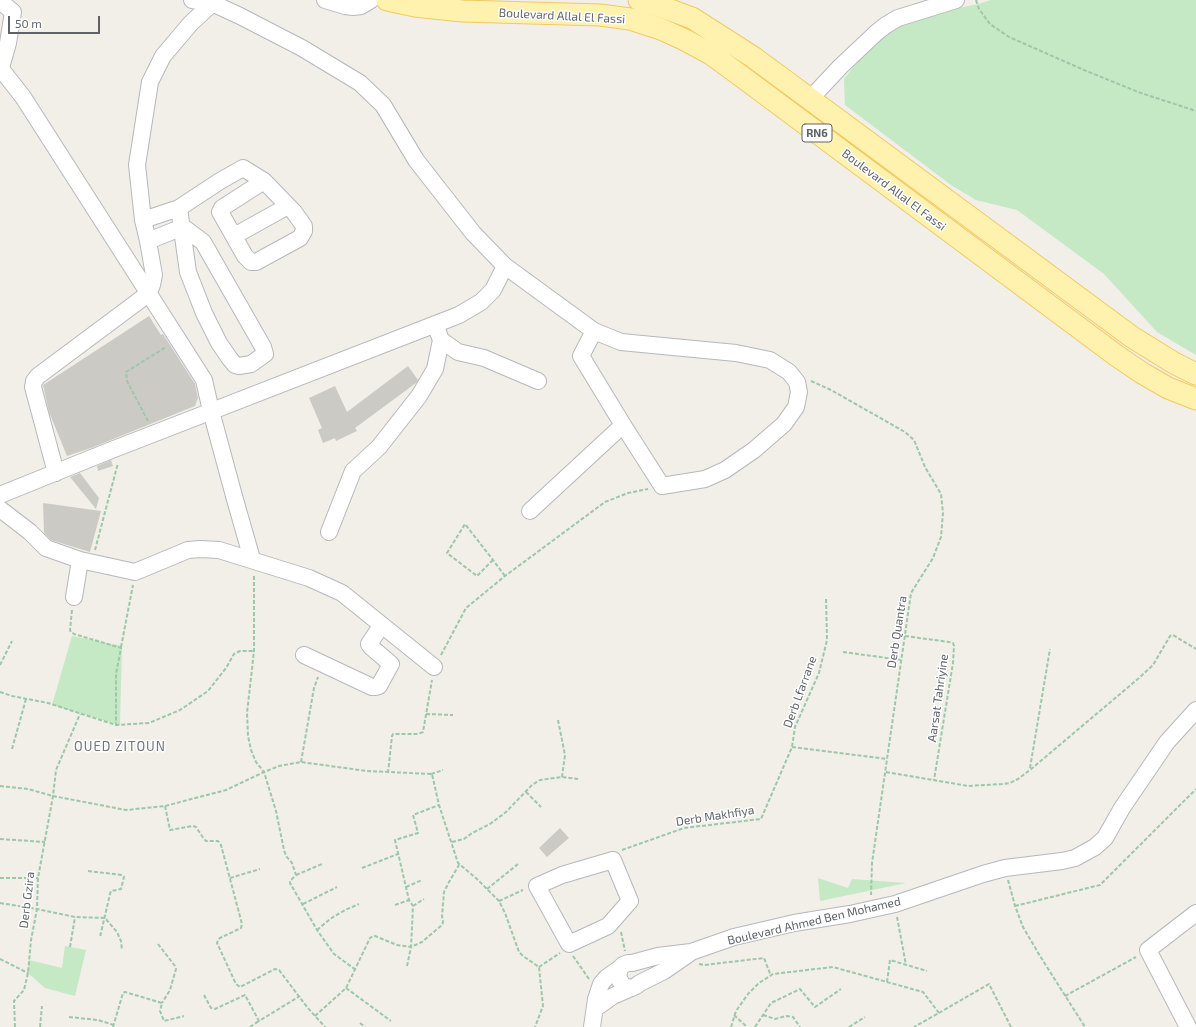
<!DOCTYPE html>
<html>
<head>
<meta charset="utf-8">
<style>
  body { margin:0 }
  #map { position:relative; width:1196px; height:1027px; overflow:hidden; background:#f1efe8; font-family:"Exo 2",sans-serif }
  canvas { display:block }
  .scale { position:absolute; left:8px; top:16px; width:92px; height:18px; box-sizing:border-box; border:2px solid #5f6368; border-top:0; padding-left:5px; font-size:12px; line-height:14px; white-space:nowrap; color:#5f6368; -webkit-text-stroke:3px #fff; paint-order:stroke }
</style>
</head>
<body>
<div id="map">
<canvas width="1196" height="1027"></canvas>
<div class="scale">50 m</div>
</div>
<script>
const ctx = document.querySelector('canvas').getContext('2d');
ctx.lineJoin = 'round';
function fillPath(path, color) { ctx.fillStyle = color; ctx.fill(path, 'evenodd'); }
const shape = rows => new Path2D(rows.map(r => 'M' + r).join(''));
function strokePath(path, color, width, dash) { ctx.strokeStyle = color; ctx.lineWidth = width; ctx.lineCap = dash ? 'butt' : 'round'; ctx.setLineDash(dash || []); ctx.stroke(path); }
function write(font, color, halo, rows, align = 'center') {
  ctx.font = font + ' "Exo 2",sans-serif'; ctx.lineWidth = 3; ctx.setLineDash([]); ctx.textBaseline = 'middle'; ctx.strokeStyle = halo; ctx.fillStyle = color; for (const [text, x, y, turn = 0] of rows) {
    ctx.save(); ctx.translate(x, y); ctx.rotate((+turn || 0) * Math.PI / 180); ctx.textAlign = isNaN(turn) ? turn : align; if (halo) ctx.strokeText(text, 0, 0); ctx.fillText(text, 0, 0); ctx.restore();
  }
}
fillPath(shape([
  [991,0,1196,0,1196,355,1157,332,1104,274,1017,210,976,200,951,185,845,105,844,79,883,29,906,19,978,4],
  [72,636,122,646,120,725,52,705],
  [818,878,848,888,852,879,906,883,820,901],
  [65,946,86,950,75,996,45,988,28,973,29,960,62,968]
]), '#c5e8c5');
fillPath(shape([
  [149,316,161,335,163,334,195,384,198,398,195,406,91,448,67,456,49,412,43,385],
  [408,366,418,380,416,383,355,428,357,431,336,441,335,438,323,443,318,430,322,428,309,398,335,386,347,412],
  [111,460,113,466,98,471,97,466],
  [80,473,99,498,96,509,70,477],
  [43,503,101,511,90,552,51,540,44,533],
  [560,828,569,838,547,857,539,848]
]), '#cccac5');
const minor = shape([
  [192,0,212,3,240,16,302,48,360,83,383,105,416,160,473,233,505,266,594,331,621,342,736,353,770,360,789,372,797,382,799,392,796,407,784,424,754,450,725,470,705,479,662,486,623,425],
  [325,0,345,6,353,7,361,6,371,0],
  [0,1,13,12],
  [1,69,23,97,204,380,211,411,234,496,252,559],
  [0,71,8,43,13,12],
  [810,99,841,66,876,33,886,25,898,18,956,0],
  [179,208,188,272,204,313,219,343,230,359,235,365,239,366,251,364,265,354,263,347,203,242,183,227],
  [143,220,179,208,220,181,243,168,264,181,294,212,304,226,304,231,300,238,256,262,251,262,245,256,220,212,222,208,264,181],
  [234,236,288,206],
  [148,241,183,227],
  [441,340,458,352,484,358,538,381],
  [56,473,33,387,34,381,38,376,148,294,152,285,154,275,148,241,143,220,137,165,150,82,163,56,191,23,216,0],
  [0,495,109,451,459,315,481,302,493,290,505,266],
  [0,509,30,532,46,548,80,560,135,572,188,550,200,549,219,550,309,578,342,593,434,667],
  [530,511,623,425,581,356,594,331],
  [329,532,353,471,379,447,419,396,435,369,441,340,435,324],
  [74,597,80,560],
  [304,655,372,687,376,687,379,686,391,664,371,647,369,644,381,626],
  [613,860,630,901,608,926,569,944,537,886,562,875,613,860],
  [632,988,623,986,618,977,620,968,623,965,628,963,632,963,658,956,691,952,734,937,794,923,850,914,895,904,983,874,1005,868,1062,861,1075,858,1095,847,1105,838,1122,808,1167,742,1196,710],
  [596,1008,613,996,636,986,640,983,664,971,690,953],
  [592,1027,596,999,601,984,606,978,620,968],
  [1188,1027,1148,950,1196,913]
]);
const major = shape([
  [387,0,415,6,462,11,600,15,630,19,661,29,685,40,711,54,741,76,1117,356,1142,373,1168,388,1196,399],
  [639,0,665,8,692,18,753,57,1132,337,1174,363,1196,374]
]);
strokePath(minor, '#b5b8bc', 18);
strokePath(major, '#f2c960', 23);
strokePath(shape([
  [976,0,979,9,990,24,1009,37,1084,70,1141,93,1196,111],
  [811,381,831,390,905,432,914,440,925,467,941,494,943,513,941,537,933,558,911,593,872,863,871,895],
  [148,421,127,381,126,372,166,347],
  [95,550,118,463],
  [493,560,477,576,447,553,465,524,493,560,505,576],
  [254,576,254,651,247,713,248,736,251,750,256,762,264,772,276,811,284,850,286,856,292,863,296,875,290,881,290,883,317,930,334,954,356,970],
  [72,610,70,630,71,632,74,634,121,648,116,674,116,725],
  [905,636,949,642,953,643,954,646,953,663,934,780],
  [121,647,133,585],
  [843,652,902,660],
  [441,655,466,608,505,576,605,502,628,493,648,489],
  [0,665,12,641],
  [0,692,12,696,48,703,116,725,149,723,180,710,208,691,226,668,234,654,240,651,254,651],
  [426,714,453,715],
  [558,720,565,755,562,777],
  [792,747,887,759],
  [12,749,26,699],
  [301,762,314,688,318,677],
  [1030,768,1050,649],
  [886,772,968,786,1002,784,1010,783,1018,779,1030,770,1139,678,1153,665,1170,636,1173,635,1196,649],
  [388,773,392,736,393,734,418,734,423,732,432,680],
  [431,774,443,770],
  [0,786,28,789,53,796,126,810,165,806,226,790,264,772,279,766,301,762,367,771,432,774,439,805,458,863,477,879,499,901,505,913,519,952,523,956,539,967,543,1006,535,1027],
  [526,792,541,807],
  [165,806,170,830,193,826,196,827,204,839,206,841,218,841,221,845,242,924,241,928,220,938,218,940,217,943,236,984,240,987,275,969,279,970,307,1007,325,1027],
  [0,839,45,842],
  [452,842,464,839,472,833,490,824,506,812,532,785,540,780,562,777,578,779],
  [622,850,684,828,761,819,792,747,795,727,819,673,827,640,826,597],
  [362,868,398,854],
  [88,871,122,875,124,877,121,889,111,891,110,894,100,937],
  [296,875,322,864],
  [0,878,38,878],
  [230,878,260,869],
  [1008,880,1015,906,1023,927,1040,956,1085,1027],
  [406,887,422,880],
  [487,889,518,864],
  [499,901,523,890],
  [0,903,37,909,75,917,105,918,117,932,121,941,122,950],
  [303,904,337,887],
  [395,905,409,900],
  [413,906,424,899],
  [1015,906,1100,885,1196,789],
  [897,917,906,965],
  [317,930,330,919,345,910,359,904],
  [621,932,625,951],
  [158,944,175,966,176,969,170,990,162,1003],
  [70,947,75,917],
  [573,956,589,979],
  [0,959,28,973],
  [699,964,704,965,764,958,771,976],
  [407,966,411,947,413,906,409,900,395,840,418,833,413,815,439,805],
  [539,967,560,953],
  [887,982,890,960,927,971],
  [346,988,391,1021],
  [204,995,211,1008,215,1009,245,995,259,1021,300,996],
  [1065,996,1136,957],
  [939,1013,989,984,1011,1027],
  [734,1015,747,1027],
  [763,1015,775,1019,786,1016,793,1017,800,1027],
  [315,1016,346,988,370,938,373,936,375,936,397,945,411,947,422,942,442,925,443,922,442,916,444,892,449,882,459,865],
  [69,1017,98,1020,114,1025],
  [360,1023,365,1027],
  [15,1027,14,1001,24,990,28,973,31,940,37,909,38,878,53,796,56,770,80,714],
  [40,1027,42,1006],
  [113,1027,123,993,125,992,162,1003,160,1011,164,1021,184,1016],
  [250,1027,259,1021],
  [731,1027,736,1011,748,994,759,983,773,974,833,967,923,992,939,1013,914,1027],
  [755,1027,771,1003,800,989,815,1007,841,989],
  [849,1027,865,1017]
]), '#9cc7a9', 2, [4, 2]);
strokePath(minor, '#fff', 16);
strokePath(major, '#fff2af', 21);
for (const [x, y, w] of [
  [817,133,30]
]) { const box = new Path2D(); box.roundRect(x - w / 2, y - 9, w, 18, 3); ctx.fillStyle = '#fff'; ctx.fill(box); strokePath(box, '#5f6368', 1); }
write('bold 11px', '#5f6368', null, [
  ["RN6",817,133]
]);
write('12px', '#5f6368', '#fff', [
  ["Boulevard Allal El Fassi",562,16,3],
  ["Boulevard Allal El Fassi",894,190,37],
  ["Derb Quantra",897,632,-81],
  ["Derb Lfarrane",800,692,-70],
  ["Aarsat Tahriyine",938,698,-82],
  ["Derb Makhfiya",715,816,-9],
  ["Derb Gzira",27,900,-83],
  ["Boulevard Ahmed Ben Mohamed",814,921,-13]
]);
ctx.letterSpacing = '1px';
write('13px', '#70757a', '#fff', [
  ["OUED ZITOUN",120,747]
]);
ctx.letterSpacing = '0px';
</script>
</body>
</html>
